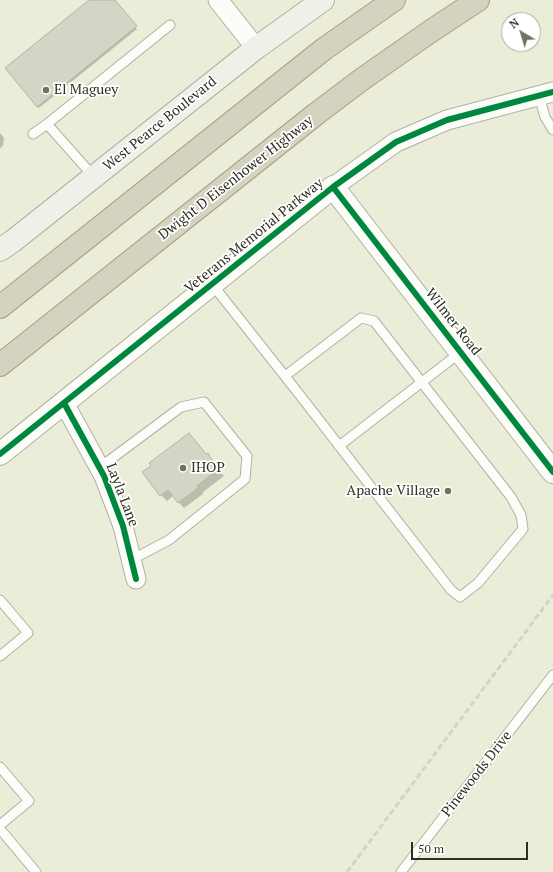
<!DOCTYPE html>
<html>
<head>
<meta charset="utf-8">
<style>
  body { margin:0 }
  #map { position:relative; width:553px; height:872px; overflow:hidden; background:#ebedd8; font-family:"PT Serif",serif }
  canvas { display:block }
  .north { position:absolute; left:501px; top:12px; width:40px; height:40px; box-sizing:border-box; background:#fff; border:1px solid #abaca6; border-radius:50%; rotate:322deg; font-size:11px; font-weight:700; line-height:16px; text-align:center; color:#2e2f21 }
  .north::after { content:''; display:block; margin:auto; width:14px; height:18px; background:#707261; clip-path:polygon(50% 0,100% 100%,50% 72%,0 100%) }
  .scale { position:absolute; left:411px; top:842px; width:117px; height:18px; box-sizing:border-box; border:2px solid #2e2f21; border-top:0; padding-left:5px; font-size:12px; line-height:14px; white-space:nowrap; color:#2e2f21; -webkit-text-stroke:3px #fff; paint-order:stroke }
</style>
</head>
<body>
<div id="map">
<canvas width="553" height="872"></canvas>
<div class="north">N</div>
<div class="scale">50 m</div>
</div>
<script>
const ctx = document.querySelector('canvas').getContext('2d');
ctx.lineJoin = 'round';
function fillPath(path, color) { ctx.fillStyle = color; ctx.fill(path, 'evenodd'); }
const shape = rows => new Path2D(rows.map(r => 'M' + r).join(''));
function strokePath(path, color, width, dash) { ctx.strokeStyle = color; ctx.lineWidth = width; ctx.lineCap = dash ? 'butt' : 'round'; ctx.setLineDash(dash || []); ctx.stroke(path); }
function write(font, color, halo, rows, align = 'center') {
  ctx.font = font + ' "PT Serif",serif'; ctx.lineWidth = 3.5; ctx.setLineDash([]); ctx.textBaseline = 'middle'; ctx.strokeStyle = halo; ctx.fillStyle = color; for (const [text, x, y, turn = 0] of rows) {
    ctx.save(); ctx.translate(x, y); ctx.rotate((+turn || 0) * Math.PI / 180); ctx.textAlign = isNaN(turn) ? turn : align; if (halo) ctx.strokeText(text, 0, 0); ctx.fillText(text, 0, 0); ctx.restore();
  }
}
fillPath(shape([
  [90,0,114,0,137,29,39,108,6,68],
  [0,133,4,138,3,146,0,148],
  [189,435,207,455,213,461,224,476,203,492,203,494,184,508,173,496,167,501,161,495]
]), '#0003');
const building = shape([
  [89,0,115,0,137,26,37,107,5,68,89,0],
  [189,433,206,454,208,453,218,469,197,486,198,488,178,503,168,490,160,496,142,472,151,466,149,463,189,433]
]);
fillPath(building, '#d1d6c6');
strokePath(building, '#b1b5a6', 1);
const service = shape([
  [539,96,545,117,553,130],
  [33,134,47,124],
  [94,177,47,124,170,25],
  [212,284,299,394,451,590,460,597,478,583,523,529,521,515,511,497,374,321,361,318,285,376],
  [339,446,461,352],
  [99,468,181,407,204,402,247,456,245,479,169,540,131,560],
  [0,600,28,633,0,656],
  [0,767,29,801,0,825],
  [0,829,36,872],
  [401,872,553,675]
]);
const minor = shape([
  [218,0,256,48],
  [333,187,396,142,447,120,553,92],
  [64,403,104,476,123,526,136,579]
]);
const tertiary = shape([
  [0,454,333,187,553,472]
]);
const secondary = shape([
  [0,250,13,241,256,48,323,0]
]);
const motorway = shape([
  [0,307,324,49,394,0],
  [0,365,316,114,361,80,431,31,478,0]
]);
strokePath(service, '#b0b2a2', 11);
strokePath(minor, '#b0b2a2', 21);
strokePath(tertiary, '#b0b2a2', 24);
strokePath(secondary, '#b0b2a2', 24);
strokePath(motorway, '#a5a188', 24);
strokePath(service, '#fcfcf9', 9);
strokePath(minor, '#fcfcf9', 19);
strokePath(tertiary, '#fcfcf9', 22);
strokePath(secondary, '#f0f0e8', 22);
strokePath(motorway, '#d6d2c0', 22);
strokePath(shape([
  [347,872,553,595]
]), '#d2d3cc', 3, [6, 3]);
strokePath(shape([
  [333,187,553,472],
  [64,403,104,476,123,526,136,579],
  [0,454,333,187,396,142,447,120,553,92]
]), '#00873e', 6);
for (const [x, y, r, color] of [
  [46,90,4,"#707261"],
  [183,468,4,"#707261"],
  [448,491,4,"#707261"]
]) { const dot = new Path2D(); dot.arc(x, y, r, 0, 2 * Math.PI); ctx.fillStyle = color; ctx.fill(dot); strokePath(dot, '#fff', 1.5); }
write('14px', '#2e2f21', '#fff', [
  ["El Maguey",54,90],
  ["IHOP",191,468],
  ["Apache Village",440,491,"right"]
], 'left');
write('14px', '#2e2f21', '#fff', [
  ["West Pearce Boulevard",160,124,-39],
  ["Dwight D Eisenhower Highway",236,178,-38],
  ["Veterans Memorial Parkway",254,236,-39],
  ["Wilmer Road",453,322,52],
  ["Layla Lane",122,495,69],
  ["Pinewoods Drive",477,774,-52]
]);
</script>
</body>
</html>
